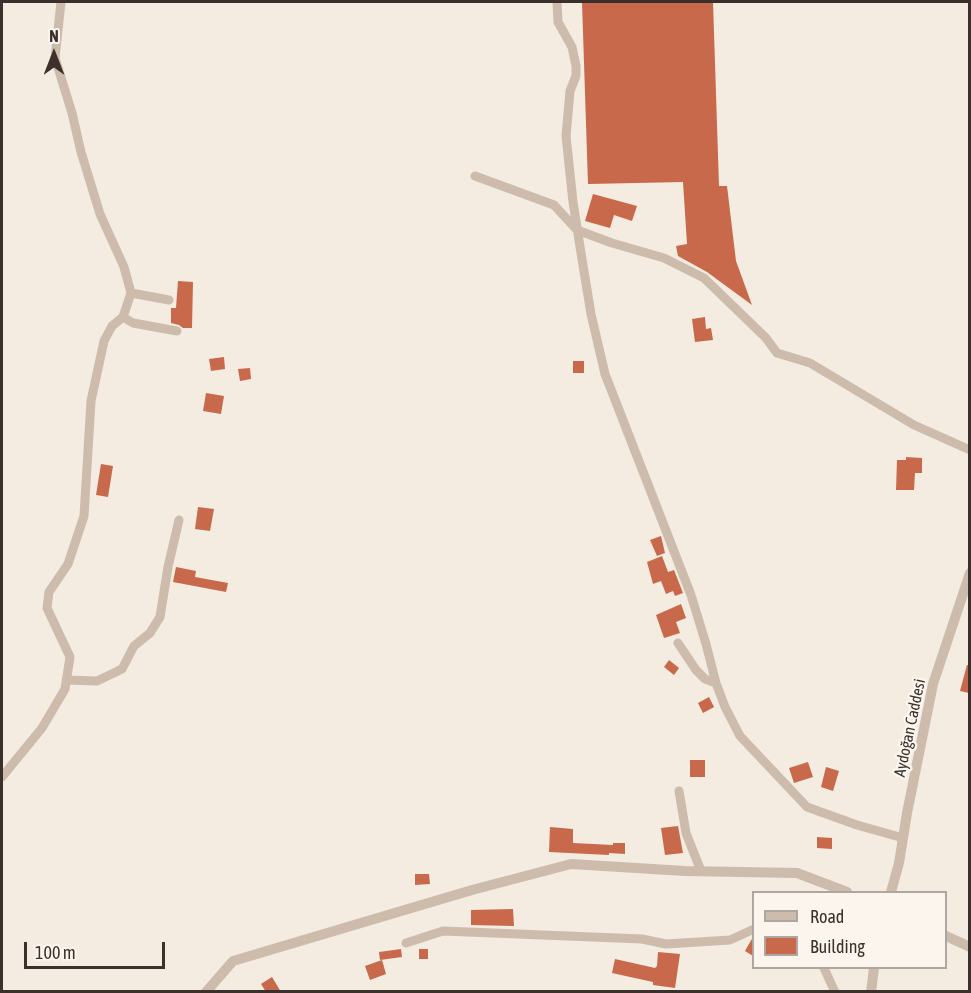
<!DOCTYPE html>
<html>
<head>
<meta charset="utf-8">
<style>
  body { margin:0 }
  #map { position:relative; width:971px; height:993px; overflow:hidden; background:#f4ebe1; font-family:"Asap Condensed",sans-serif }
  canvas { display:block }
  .frame { position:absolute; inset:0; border:3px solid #3b302b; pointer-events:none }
  .legend { position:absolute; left:752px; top:891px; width:195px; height:78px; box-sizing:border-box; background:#fbf5ee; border:2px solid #aea6a0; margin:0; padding:8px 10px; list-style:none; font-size:18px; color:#3b302b }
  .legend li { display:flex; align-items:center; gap:12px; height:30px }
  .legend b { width:30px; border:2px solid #aea6a0 }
  .north { position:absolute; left:24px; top:24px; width:60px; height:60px; -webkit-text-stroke:4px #fbf5ee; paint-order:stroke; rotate:0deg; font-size:16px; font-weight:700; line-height:24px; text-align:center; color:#3b302b }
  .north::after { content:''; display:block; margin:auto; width:21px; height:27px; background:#3b302b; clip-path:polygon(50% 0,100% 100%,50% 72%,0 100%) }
  .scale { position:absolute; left:24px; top:942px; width:141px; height:27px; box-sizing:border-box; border:3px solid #3b302b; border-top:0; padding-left:8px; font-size:18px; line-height:21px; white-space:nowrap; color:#3b302b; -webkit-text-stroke:4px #fbf5ee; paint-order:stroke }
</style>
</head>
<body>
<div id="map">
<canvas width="971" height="993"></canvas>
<div class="frame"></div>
<ul class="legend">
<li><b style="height:8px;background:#cdbbac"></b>Road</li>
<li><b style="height:16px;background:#c8694b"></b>Building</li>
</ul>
<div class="north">N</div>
<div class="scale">100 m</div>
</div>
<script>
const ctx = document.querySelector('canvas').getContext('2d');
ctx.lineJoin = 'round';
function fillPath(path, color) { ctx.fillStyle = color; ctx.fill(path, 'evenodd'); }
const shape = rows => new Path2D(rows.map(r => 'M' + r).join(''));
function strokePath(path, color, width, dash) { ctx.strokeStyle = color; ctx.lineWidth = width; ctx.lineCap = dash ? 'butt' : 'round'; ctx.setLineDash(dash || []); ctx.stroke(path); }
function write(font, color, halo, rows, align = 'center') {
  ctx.font = font + ' "Asap Condensed",sans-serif'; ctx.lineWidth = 5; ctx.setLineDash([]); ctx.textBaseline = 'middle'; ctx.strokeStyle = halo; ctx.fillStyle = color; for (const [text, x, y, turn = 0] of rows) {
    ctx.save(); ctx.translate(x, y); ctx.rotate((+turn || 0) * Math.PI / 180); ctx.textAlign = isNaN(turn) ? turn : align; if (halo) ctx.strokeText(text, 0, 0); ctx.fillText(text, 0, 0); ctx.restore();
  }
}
fillPath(shape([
  [582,2,713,2,719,186,727,186,736,261,752,305,707,272,678,256,676,246,687,244,683,182,588,184],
  [593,194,637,206,632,221,614,215,610,228,585,221],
  [178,281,193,282,192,328,183,328,179,325,171,323,171,308,176,308],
  [705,317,706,329,711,328,713,340,695,342,692,319],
  [224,357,225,369,211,371,209,359],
  [573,361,584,361,584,373,573,373],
  [250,368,251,379,240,381,238,369],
  [206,393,224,396,221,414,203,411],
  [906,457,922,458,922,473,915,473,914,490,896,490,897,460,906,460],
  [101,464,113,466,108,497,96,495],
  [198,507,214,509,210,531,195,529],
  [661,536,665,553,657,556,650,540],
  [662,556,668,572,674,570,683,593,675,596,673,591,666,594,661,581,653,584,647,562],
  [176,567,196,571,195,577,228,583,226,592,173,582],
  [681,604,686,618,676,622,680,633,664,638,656,615],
  [669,660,679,668,674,675,664,667],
  [967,665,969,665,969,693,960,691],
  [709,697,714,707,703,713,698,703],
  [690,760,705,760,705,777,690,777],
  [808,762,813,777,794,783,789,768],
  [826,767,839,771,833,791,821,787],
  [678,826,683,853,665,855,661,828],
  [550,827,573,829,573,843,613,845,613,843,625,843,625,854,609,853,609,855,549,852],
  [817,837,832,838,832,849,817,848],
  [415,874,429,874,430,884,415,885],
  [513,909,514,926,471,925,471,910],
  [753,937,753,956,745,951],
  [401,949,402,957,380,960,379,952],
  [419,949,428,949,428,959,419,959],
  [658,952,680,954,675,988,653,985,653,982,612,973,615,959,655,968,657,966],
  [382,960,386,974,370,980,365,966],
  [272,977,281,992,266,992,261,984]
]), '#c8694b');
strokePath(shape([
  [557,2,558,22,572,47,576,66,576,76,570,91,566,136,573,202,581,253,591,314,605,374,691,595,706,644,716,683,725,707,740,736,807,807,857,825,903,838],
  [475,176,554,205,577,230,612,243,664,258,704,278,766,338,777,353,810,363,914,425,970,450],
  [131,293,169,300],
  [123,317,133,323,177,331],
  [678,643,696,670,705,679,716,683],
  [66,680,97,681,122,669,134,646,150,633,160,617,168,567,179,520],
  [2,777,42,728,65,689,70,657,47,608,49,592,68,564,84,516,91,401,104,341,112,326,123,317,131,293,124,267,100,214,81,152,72,113,55,58,61,2],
  [679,791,686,833,701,871],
  [406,943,443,931,642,939,666,944,730,940,754,929],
  [824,968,835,992]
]), '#cdbbac', 9);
strokePath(shape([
  [891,892,899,863,907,813,933,684,970,573],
  [946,936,970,947],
  [206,992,233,961,472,890,571,864,685,871,797,873,847,892],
  [871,992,874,968]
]), '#cdbbac', 10);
write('16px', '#3b302b', '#fbf5ee', [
  ["Aydoğan Caddesi",910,728,-78]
]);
</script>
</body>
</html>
